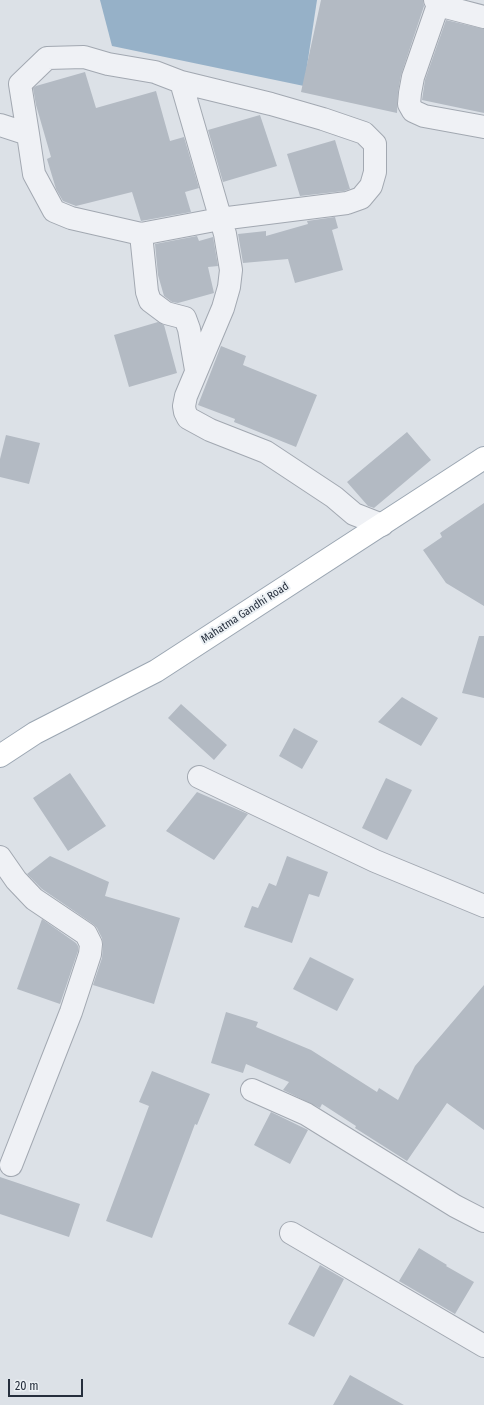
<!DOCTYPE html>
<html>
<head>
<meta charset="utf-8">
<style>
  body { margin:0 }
  #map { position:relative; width:484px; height:1405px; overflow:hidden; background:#dce1e7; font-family:"Fira Sans Condensed",sans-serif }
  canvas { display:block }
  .scale { position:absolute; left:8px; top:1379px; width:75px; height:18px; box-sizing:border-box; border:2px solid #262f3d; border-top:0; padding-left:5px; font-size:12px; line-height:14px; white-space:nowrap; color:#262f3d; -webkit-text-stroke:3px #ebf0f4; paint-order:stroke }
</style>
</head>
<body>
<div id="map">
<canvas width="484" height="1405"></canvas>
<div class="scale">20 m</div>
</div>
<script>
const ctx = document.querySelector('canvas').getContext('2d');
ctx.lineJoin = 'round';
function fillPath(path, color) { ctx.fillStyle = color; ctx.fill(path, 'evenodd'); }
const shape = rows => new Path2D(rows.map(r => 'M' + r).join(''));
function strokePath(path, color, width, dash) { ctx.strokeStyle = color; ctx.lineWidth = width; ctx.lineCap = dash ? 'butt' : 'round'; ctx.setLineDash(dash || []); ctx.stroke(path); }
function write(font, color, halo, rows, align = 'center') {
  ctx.font = font + ' "Fira Sans Condensed",sans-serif'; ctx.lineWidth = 4; ctx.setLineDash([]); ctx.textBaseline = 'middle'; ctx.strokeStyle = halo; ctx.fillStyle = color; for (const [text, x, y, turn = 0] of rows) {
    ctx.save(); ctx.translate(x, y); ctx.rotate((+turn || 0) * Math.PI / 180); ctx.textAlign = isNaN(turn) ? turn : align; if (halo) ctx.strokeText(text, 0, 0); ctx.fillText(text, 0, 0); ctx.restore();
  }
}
fillPath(shape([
  [100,0,317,0,304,86,112,46]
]), '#96b1c8');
fillPath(shape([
  [321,0,423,0,424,6,401,75,398,92,397,113,301,92],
  [446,20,484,29,484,113,422,100,425,80],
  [85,72,96,108,156,91,170,141,184,137,199,188,185,192,191,212,141,221,132,192,76,206,63,201,56,189,47,159,51,157,36,105,33,88,36,86],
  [260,115,277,166,223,182,208,130],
  [335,140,350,189,344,191,300,196,287,154],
  [335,217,338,228,332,230,343,270,295,283,288,259,243,263,238,234,266,231,266,236,308,224,307,221],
  [197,236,199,241,213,237,218,266,208,267,214,293,178,303,172,302,164,296,158,275,155,244],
  [158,322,164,325,177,373,129,387,114,335],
  [221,346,246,356,243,365,317,395,296,447,234,422,235,419,198,405],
  [407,432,431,460,374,508,368,506,347,482],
  [6,435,40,443,29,484,0,477,0,459],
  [484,503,484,606,446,583,423,550,442,537,440,533],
  [479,636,484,636,484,698,462,693],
  [402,697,438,718,421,746,378,722],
  [181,704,227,745,214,760,168,718],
  [294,728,318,741,302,769,279,756],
  [70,773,106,826,68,851,33,798],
  [386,778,412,790,387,840,362,828],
  [197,792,248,814,214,860,166,831],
  [50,856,109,882,105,896,180,918,154,1004,93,985,102,958,103,945,102,938,97,928,93,924,42,889,27,874],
  [287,856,328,872,319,897,309,894,292,943,244,927,252,906,258,908,269,883,276,886],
  [42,919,76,943,78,946,78,951,60,1004,17,989],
  [310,957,354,979,337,1011,293,989],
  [484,985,484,1130,447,1103,407,1161,355,1128,356,1126,322,1104,320,1108,283,1090,289,1082,246,1064,243,1073,211,1063,226,1012,258,1022,256,1027,311,1050,377,1092,379,1088,398,1100,415,1066],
  [152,1071,210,1094,197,1125,195,1124,152,1238,106,1221,149,1106,139,1102],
  [271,1112,308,1130,290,1164,254,1145],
  [0,1177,80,1204,69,1237,0,1214],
  [419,1248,447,1265,446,1266,474,1282,455,1314,399,1281],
  [320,1265,344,1279,314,1337,288,1324],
  [350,1375,404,1405,333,1405]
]), '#b3bac3');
const minor = shape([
  [435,0,438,5,484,17],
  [438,5,413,77,410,93,409,104,413,111,424,116,484,127],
  [181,82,225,234,231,270,229,287,223,308,186,396,184,406,185,412,188,418,210,430,266,452,334,497,354,514,382,525],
  [0,125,28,134,20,84,47,58,84,57,108,64,155,72,181,82,271,104,323,119,364,133,375,144,375,172,371,186,361,198,347,203,220,219,141,234,71,218,54,211,34,174,28,134],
  [141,234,147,292,150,301,166,313,185,318,189,329,196,370],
  [199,777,375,861,484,906],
  [0,857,16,880,34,899,86,934,91,944,90,954,71,1012,11,1165],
  [252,1090,306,1114,455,1206,484,1221],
  [291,1233,484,1346]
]);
const major = shape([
  [0,756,35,733,156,671,484,458]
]);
strokePath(minor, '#a2a8b1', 24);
strokePath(major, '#9ba6b2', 24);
strokePath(minor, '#eff1f5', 22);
strokePath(major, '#fff', 22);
write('11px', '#262f3d', '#ebf0f4', [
  ["Mahatma Gandhi Road",245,613,-33]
]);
</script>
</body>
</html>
